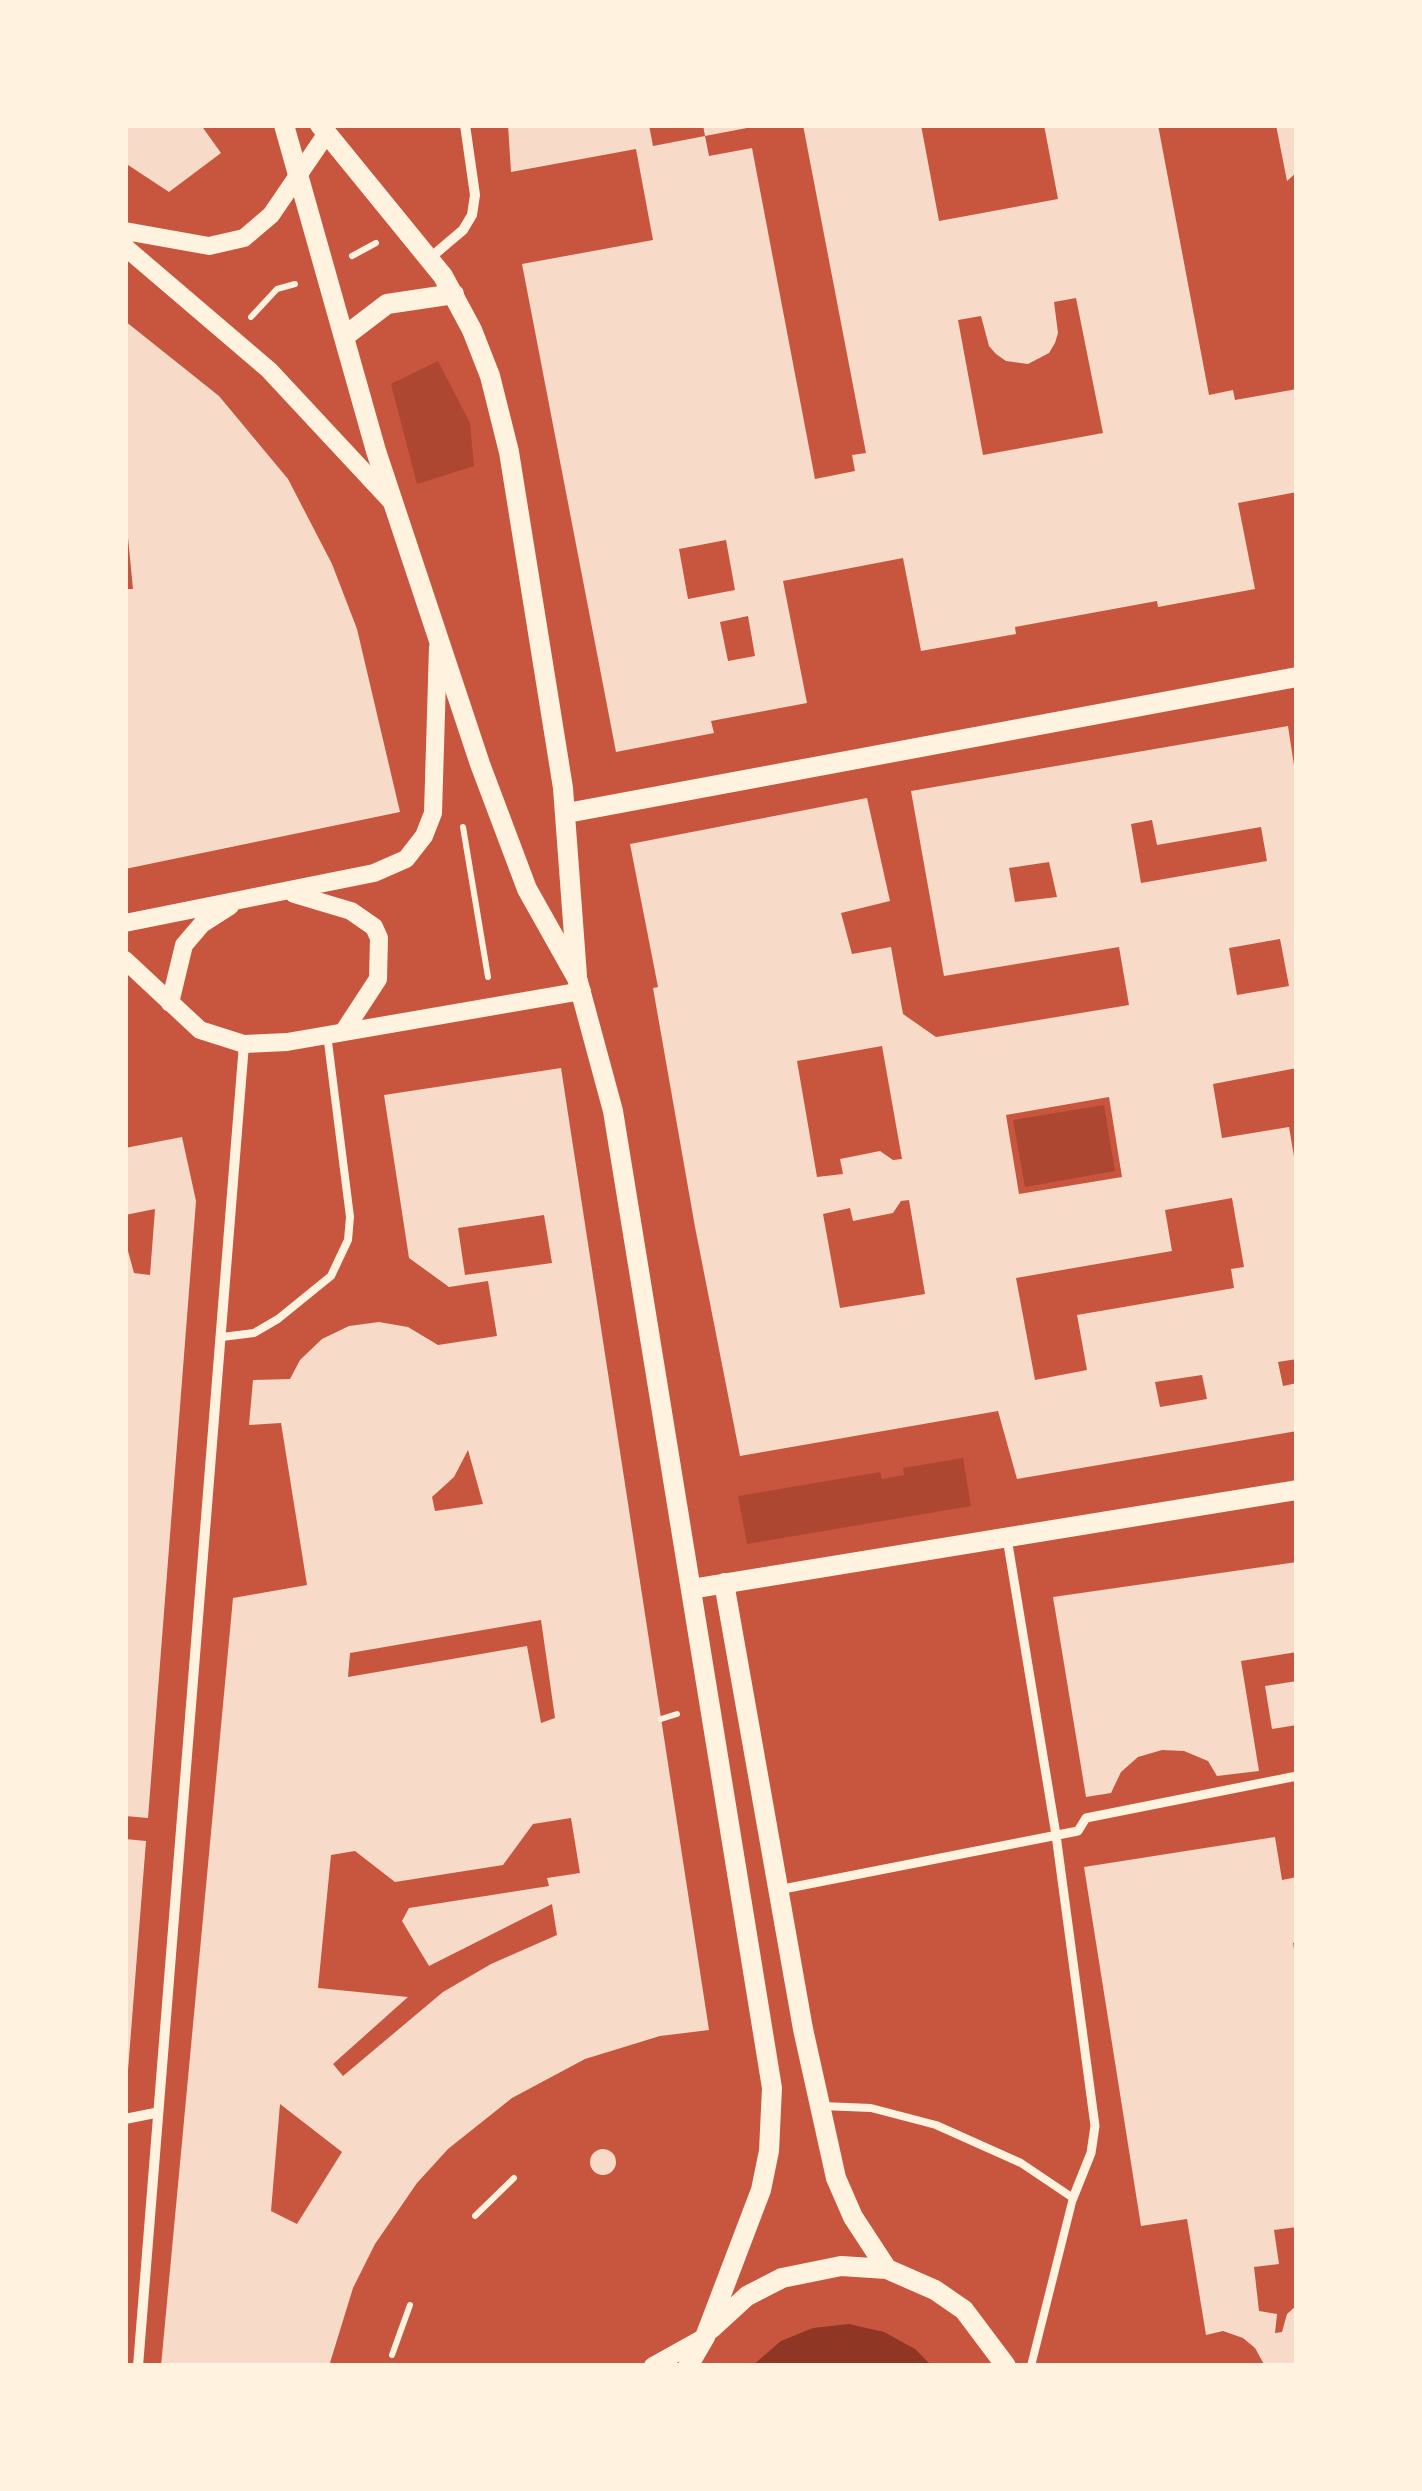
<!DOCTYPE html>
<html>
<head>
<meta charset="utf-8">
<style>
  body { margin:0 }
  #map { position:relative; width:1422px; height:2491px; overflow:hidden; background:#c8553d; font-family:Commissioner,sans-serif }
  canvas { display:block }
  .frame { position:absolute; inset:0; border:128px solid #fff3e0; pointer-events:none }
</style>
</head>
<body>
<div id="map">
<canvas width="1422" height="2491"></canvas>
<div class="frame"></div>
</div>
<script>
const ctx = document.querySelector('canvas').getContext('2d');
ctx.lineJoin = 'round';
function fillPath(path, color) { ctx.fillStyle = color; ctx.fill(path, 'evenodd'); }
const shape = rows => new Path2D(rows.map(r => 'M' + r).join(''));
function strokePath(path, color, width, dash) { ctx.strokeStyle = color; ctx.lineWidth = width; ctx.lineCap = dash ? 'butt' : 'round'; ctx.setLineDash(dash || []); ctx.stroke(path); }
fillPath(shape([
  [438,361,470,423,474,466,417,484,391,384],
  [1104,1105,1115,1171,1025,1187,1013,1120],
  [963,1458,971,1506,747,1544,738,1496,880,1472,882,1479,904,1475,903,1468]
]), '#ae4732');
fillPath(shape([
  [849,2324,884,2332,915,2349,932,2366,752,2366,781,2341,813,2328]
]), '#8f3625');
fillPath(shape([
  [125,125,201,125,221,153,169,192,125,163],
  [508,125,649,125,653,146,705,136,709,156,752,148,815,479,855,471,852,455,866,453,803,125,921,125,939,221,1058,199,1044,125,1158,125,1209,395,1233,390,1235,400,1297,389,1297,492,1238,503,1255,589,1158,607,1157,601,1015,627,1016,634,921,651,903,558,783,581,807,703,711,721,714,733,616,752,522,264,653,240,636,149,511,172],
  [1076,298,1103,433,983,455,958,320,981,316,989,346,996,354,1006,361,1028,364,1049,353,1055,343,1058,333,1054,302],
  [726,540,735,590,688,599,679,549],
  [748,616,755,656,728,661,720,622],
  [703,125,752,125,752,127,705,136],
  [1276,125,1297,125,1297,172,1287,181],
  [125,321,219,396,288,479,332,564,357,629,400,812,125,869,125,589,133,589,125,507],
  [1288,726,1297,785,1297,1068,1213,1084,1222,1138,1289,1127,1297,1174,1297,1359,1278,1362,1283,1386,1297,1383,1297,1431,1017,1479,998,1411,740,1456,695,1227,653,988,658,987,630,844,867,798,890,901,841,913,852,954,891,947,903,1014,936,1037,1129,1005,1119,947,944,976,911,791],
  [1152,820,1157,845,1261,827,1267,861,1141,883,1131,824],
  [1049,862,1057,897,1015,902,1009,868],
  [1280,939,1289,986,1237,995,1229,948],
  [882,1046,902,1159,893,1160,880,1151,840,1159,843,1174,817,1177,797,1061],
  [1109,1097,1122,1177,1019,1194,1006,1115],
  [1232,1198,1244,1267,1231,1269,1234,1288,1077,1315,1087,1370,1035,1380,1016,1278,1172,1251,1165,1210],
  [909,1200,925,1294,840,1308,823,1214,850,1208,853,1221,893,1213,901,1201],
  [1202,1375,1207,1399,1160,1407,1155,1382],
  [561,1068,709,2030,660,2036,585,2059,512,2098,448,2149,417,2183,375,2244,353,2288,329,2366,161,2366,233,1598,307,1585,281,1423,249,1425,253,1380,290,1379,300,1360,322,1339,349,1326,379,1322,408,1327,438,1345,497,1336,488,1281,449,1287,409,1258,384,1095],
  [544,1215,552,1263,465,1275,458,1228],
  [468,1450,483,1504,435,1511,432,1497,454,1477],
  [541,1620,555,1718,541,1723,527,1646,348,1677,350,1653],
  [571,1818,580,1873,547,1878,549,1886,409,1908,402,1921,429,1966,552,1904,557,1935,491,1964,443,1992,343,2076,333,2064,408,1997,318,1988,331,1855,355,1851,395,1882,503,1865,533,1824],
  [280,2104,342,2152,297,2224,271,2211],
  [182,1137,196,1201,148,1818,125,1816,125,1240,134,1273,150,1275,155,1209,125,1215,125,1148],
  [1297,1562,1297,1652,1241,1661,1259,1771,1217,1776,1208,1761,1184,1751,1162,1750,1138,1757,1121,1772,1111,1793,1086,1797,1053,1597],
  [1297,1681,1297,1725,1272,1729,1265,1686],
  [1275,1837,1282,1880,1297,1877,1297,1942,1293,1943,1297,1967,1297,2227,1274,2230,1279,2264,1254,2267,1259,2311,1277,2314,1275,2333,1282,2332,1287,2314,1297,2305,1297,2366,1265,2366,1255,2348,1243,2338,1223,2331,1206,2335,1187,2219,1141,2226,1084,1867],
  [125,1839,146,1841,128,2070,125,2070],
  '590 2162a13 13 0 1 1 26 0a13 13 0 1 1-26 0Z'
]), '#f7dbc8');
strokePath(shape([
  [352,256,376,243],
  [251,317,277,289,295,284],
  [463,827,488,977],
  [661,1719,677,1714],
  [475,2216,514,2178],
  [392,2355,410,2305]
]), '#fff3e0', 6);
strokePath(shape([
  [222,1337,254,1333,278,1319,331,1276,348,1240,350,1217,327,1034],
  [822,2106,871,2108,936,2125,1021,2163,1073,2198,1031,2366]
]), '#fff3e0', 8);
strokePath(shape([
  [1007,1538,1056,1835,1095,2126,1091,2153,1073,2198],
  [778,1890,1078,1831,1086,1818,1297,1776]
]), '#fff3e0', 9);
strokePath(shape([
  [430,258,463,230,472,215,475,195,465,125],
  [125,2119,155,2113],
  [138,2366,244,1044]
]), '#fff3e0', 10);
strokePath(shape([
  [125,231,209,246,244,238,271,215,327,133],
  [125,247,269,370,392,502],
  [294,894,351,911,374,927,379,938,378,979,344,1031],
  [125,923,374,873,406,859,424,836,433,813,438,647],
  [125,960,200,1030,244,1044,287,1042,582,991],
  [170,1003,184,945,202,924,230,906],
  [653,2366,705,2337]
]), '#fff3e0', 18);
strokePath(shape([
  [284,125,376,451,480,764,527,889,577,978,613,1111,772,2088,769,2151,761,2190,705,2337,688,2366],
  [320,125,443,276,472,330,490,376,509,452,563,788,577,976],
  [345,336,387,304,454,294],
  [567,813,1297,677],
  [724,1583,803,2029,836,2178,853,2217,887,2269],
  [691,1589,1297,1490],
  [711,2329,747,2296,782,2278,841,2266,887,2269,935,2290,964,2310,1006,2366]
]), '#fff3e0', 20);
</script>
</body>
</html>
